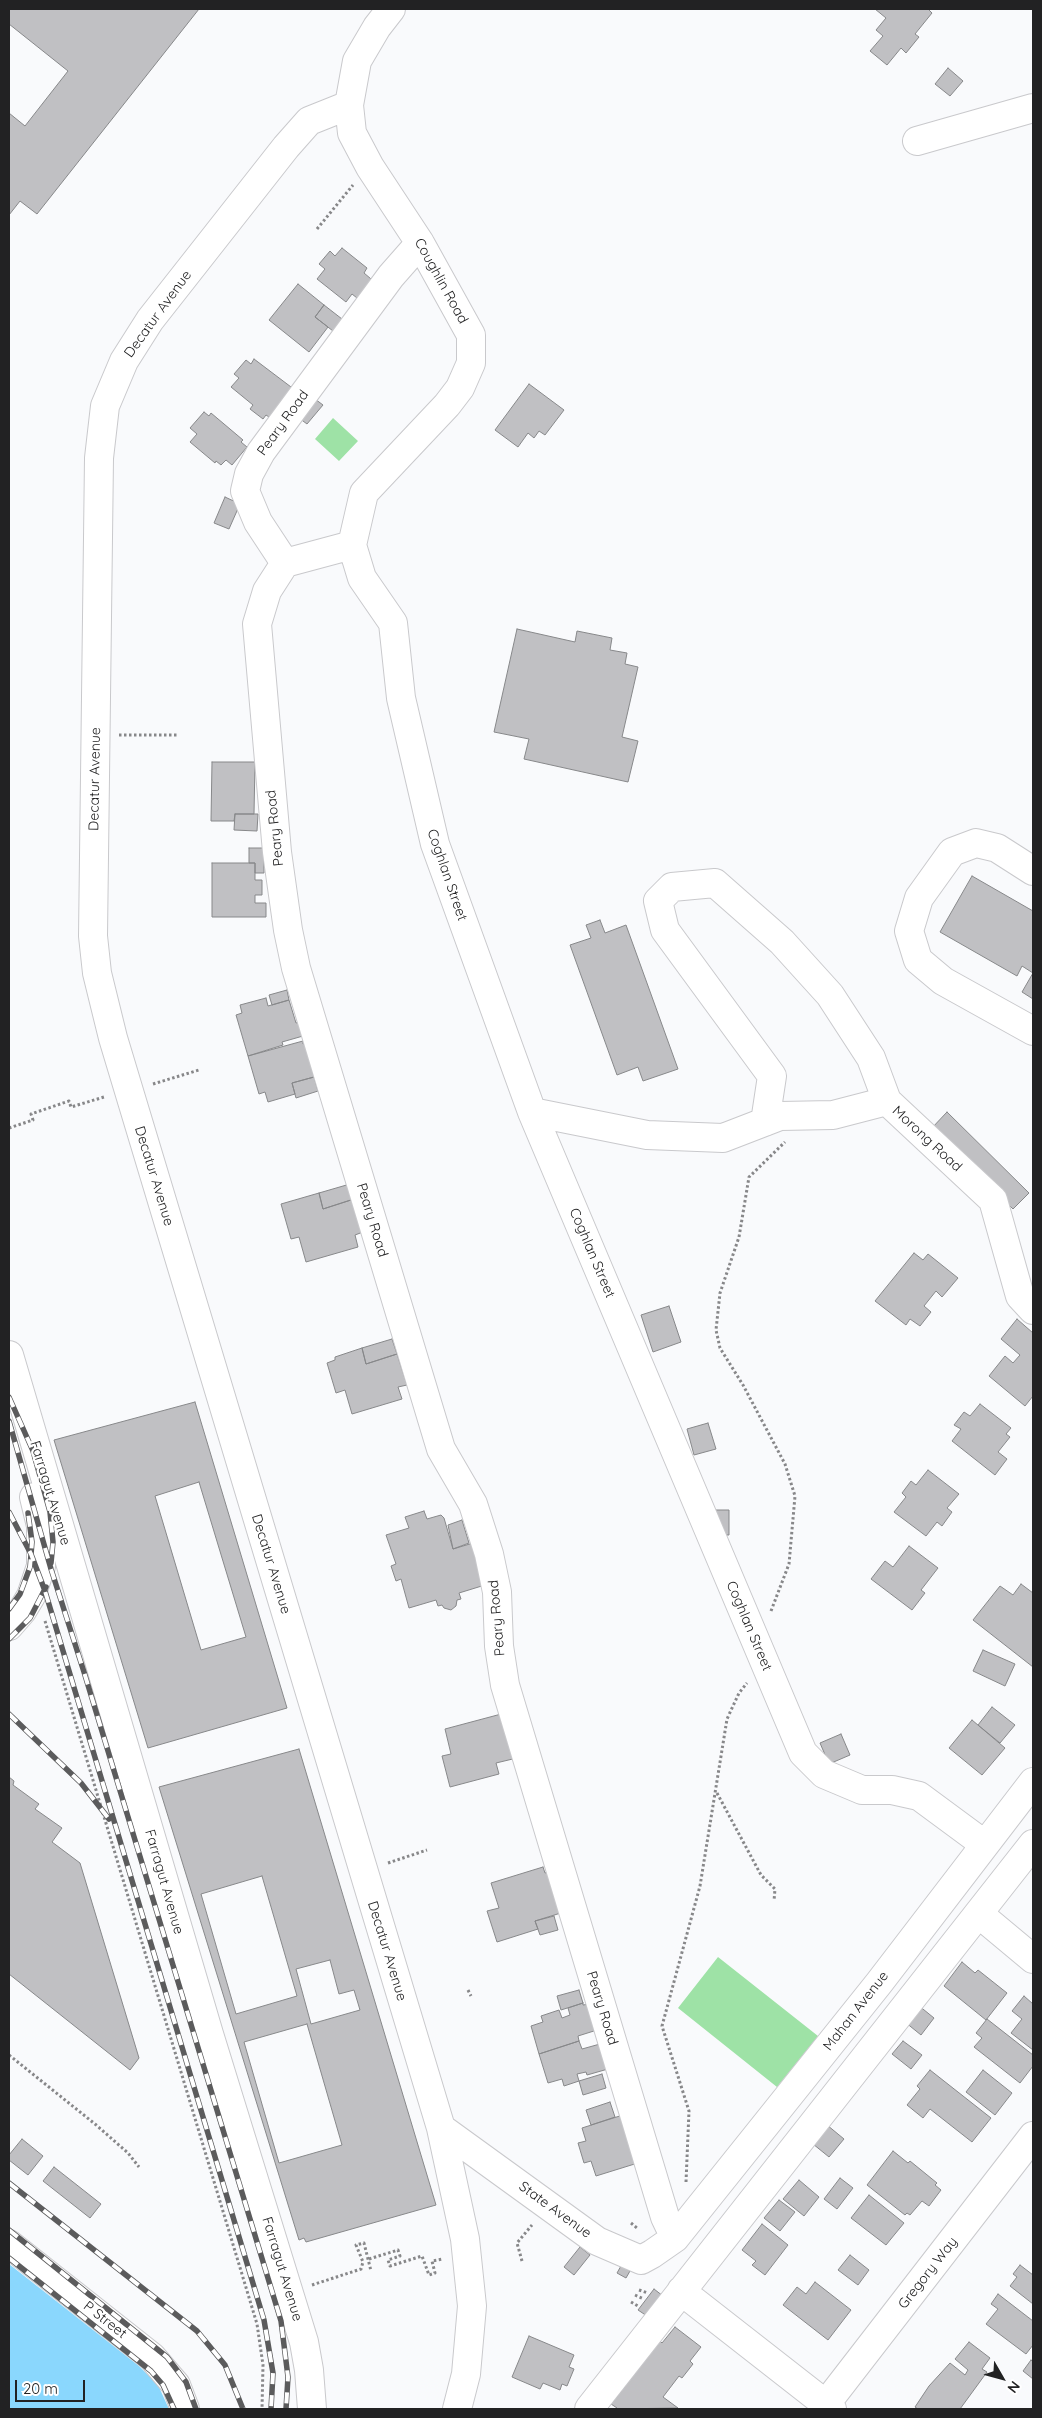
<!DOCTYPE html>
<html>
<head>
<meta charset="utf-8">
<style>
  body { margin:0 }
  #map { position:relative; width:1042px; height:2418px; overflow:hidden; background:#f9fafc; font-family:Quicksand,sans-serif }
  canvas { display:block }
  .frame { position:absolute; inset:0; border:10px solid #222223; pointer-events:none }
  .north { position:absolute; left:977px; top:2353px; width:50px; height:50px; -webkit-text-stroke:4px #fff; paint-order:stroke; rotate:128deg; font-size:14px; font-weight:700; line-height:20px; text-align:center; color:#222223 }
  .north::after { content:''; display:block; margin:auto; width:18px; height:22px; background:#222223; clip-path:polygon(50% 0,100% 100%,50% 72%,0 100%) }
  .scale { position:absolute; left:15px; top:2380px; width:70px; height:22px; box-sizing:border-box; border:2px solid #222223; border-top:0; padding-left:6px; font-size:15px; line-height:18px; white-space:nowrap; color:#222223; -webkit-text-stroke:4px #fff; paint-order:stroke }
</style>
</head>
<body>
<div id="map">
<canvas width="1042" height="2418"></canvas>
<div class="frame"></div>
<div class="north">N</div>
<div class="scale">20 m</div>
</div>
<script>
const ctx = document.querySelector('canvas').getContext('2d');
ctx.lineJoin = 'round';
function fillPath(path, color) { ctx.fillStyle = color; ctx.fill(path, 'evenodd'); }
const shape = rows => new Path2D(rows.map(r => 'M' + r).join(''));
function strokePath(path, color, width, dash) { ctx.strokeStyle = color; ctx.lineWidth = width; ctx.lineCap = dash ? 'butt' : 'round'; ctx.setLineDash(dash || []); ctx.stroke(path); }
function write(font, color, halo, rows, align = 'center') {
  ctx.font = font + ' Quicksand,sans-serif'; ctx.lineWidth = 4.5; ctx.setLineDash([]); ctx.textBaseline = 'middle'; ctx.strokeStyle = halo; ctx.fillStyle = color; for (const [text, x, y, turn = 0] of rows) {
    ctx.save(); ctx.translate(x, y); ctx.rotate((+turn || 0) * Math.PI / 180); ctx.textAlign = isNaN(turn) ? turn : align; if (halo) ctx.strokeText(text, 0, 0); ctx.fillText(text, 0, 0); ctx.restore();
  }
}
fillPath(shape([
  [333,418,358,441,339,461,315,439],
  [718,1957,818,2036,777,2087,678,2008]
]), '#9ee2a6');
fillPath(shape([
  [9,2264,139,2366,158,2385,169,2409,9,2409]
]), '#8ad7fd');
const building = shape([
  [9,9,199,9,37,214,20,201,9,215,9,113,25,126,68,71,9,24,9,9],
  [875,9,928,9,932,13,915,34,919,37,906,53,901,48,887,65,870,51,883,36,876,30,886,18,875,9],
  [948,68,963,81,950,96,935,84,948,68],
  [342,248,367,268,364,273,377,284,362,302,352,294,346,302,317,279,325,269,319,264,330,251,335,256,342,248],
  [298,284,324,305,315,317,328,327,309,352,269,320,298,284],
  [324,305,342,319,333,331,315,317,324,305],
  [254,359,295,390,272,419,266,415,263,419,250,409,253,405,231,387,239,378,234,374,246,360,251,364,254,359],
  [529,384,564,410,545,435,539,431,534,438,528,433,518,447,495,430,529,384],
  [311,396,323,405,307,424,295,415,311,396],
  [204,412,209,416,211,413,243,440,241,442,247,447,232,465,226,460,221,465,216,461,215,463,190,442,197,434,190,428,204,412],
  [225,497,240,504,229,529,214,523,225,497],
  [517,629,575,642,577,631,612,638,610,650,627,653,625,664,638,667,622,737,638,741,628,782,524,759,529,739,494,732,517,629],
  [212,762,255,762,254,814,235,814,234,821,211,821,212,762],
  [235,814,258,814,257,831,234,830,235,814],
  [249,848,264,848,264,873,255,873,255,863,249,863,249,848],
  [212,863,255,863,255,880,262,880,262,895,255,895,255,903,266,903,266,917,212,917,212,863],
  [972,876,1033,911,1033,973,1022,966,1017,976,940,932,972,876],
  [600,920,605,933,626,925,678,1069,643,1081,638,1067,617,1075,570,945,591,938,586,925,600,920],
  [1033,973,1033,999,1022,992,1033,973],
  [287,990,289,1000,272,1005,269,995,287,990],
  [266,998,268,1006,289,1000,296,1023,299,1022,303,1036,282,1042,283,1045,248,1056,236,1015,242,1013,240,1005,266,998],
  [303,1041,303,1044,306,1043,314,1077,292,1083,295,1094,268,1102,265,1092,259,1094,248,1056,303,1041],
  [314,1077,318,1091,296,1098,292,1083,314,1077],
  [947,1112,1029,1193,1013,1209,931,1129,947,1112],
  [350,1184,354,1199,323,1209,319,1193,350,1184],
  [319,1193,323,1209,354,1199,363,1232,355,1235,358,1247,306,1262,299,1237,291,1239,281,1204,319,1193],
  [914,1253,923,1260,928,1254,958,1278,942,1297,936,1291,924,1306,931,1312,920,1326,910,1319,906,1325,875,1301,914,1253],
  [669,1306,681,1342,653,1352,641,1315,669,1306],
  [1017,1319,1033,1333,1033,1396,1025,1406,989,1376,1005,1356,1013,1363,1020,1355,1001,1339,1017,1319],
  [392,1339,397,1354,366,1364,362,1348,392,1339],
  [362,1348,366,1364,397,1354,407,1385,398,1387,402,1399,352,1414,345,1390,336,1393,327,1363,335,1360,335,1357,362,1348],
  [195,1402,287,1708,148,1748,54,1440,195,1402],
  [980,1404,1011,1428,1006,1434,1010,1437,998,1452,1007,1459,995,1475,952,1441,961,1429,954,1425,964,1412,970,1416,980,1404],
  [708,1423,716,1449,694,1455,687,1429,708,1423],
  [928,1470,959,1494,947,1508,952,1512,942,1526,937,1522,926,1536,894,1512,906,1497,902,1493,911,1481,916,1485,928,1470],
  [199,1482,246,1637,201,1650,155,1496,199,1482],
  [713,1510,729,1510,729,1535,713,1535,713,1510],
  [424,1511,427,1519,441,1515,444,1518,453,1549,473,1543,485,1585,459,1593,461,1599,457,1600,456,1606,451,1610,444,1608,442,1605,438,1606,436,1600,409,1608,401,1579,396,1581,391,1566,396,1564,386,1535,409,1528,405,1517,424,1511],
  [462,1520,469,1543,453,1549,448,1525,462,1520],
  [909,1546,938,1568,921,1590,925,1593,912,1610,871,1579,885,1561,893,1567,909,1546],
  [1021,1584,1033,1593,1033,1667,973,1620,1000,1586,1013,1595,1021,1584],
  [983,1650,1015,1664,1005,1686,973,1671,983,1650],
  [992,1707,1015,1725,1000,1743,978,1725,992,1707],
  [505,1713,521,1757,496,1763,499,1774,450,1787,442,1756,451,1754,445,1729,505,1713],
  [972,1720,1005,1748,982,1775,949,1748,972,1720],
  [841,1734,850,1755,829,1764,820,1743,841,1734],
  [299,1749,436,2205,306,2242,304,2238,299,2240,159,1787,299,1749],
  [9,1777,14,1781,13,1785,39,1804,35,1809,62,1828,52,1842,80,1863,139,2058,130,2070,9,1974,9,1777],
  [543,1867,545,1873,551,1871,564,1912,535,1921,538,1929,497,1942,487,1911,499,1908,491,1883,543,1867],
  [262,1876,297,1996,236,2014,201,1894,262,1876],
  [554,1916,558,1930,540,1935,535,1921,554,1916],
  [330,1960,339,1994,354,1990,360,2010,311,2024,296,1969,330,1960],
  [962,1962,975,1973,978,1970,1007,1993,986,2020,944,1986,962,1962],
  [579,1990,583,2003,561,2010,557,1996,579,1990],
  [1024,1996,1033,2004,1033,2050,1011,2033,1022,2019,1012,2011,1024,1996],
  [583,2003,583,2005,590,2004,597,2030,578,2036,579,2041,539,2054,531,2026,543,2022,541,2016,559,2010,562,2018,570,2015,568,2008,583,2003],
  [918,2005,934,2018,921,2035,905,2022,918,2005],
  [987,2019,1033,2055,1033,2066,1020,2083,974,2047,982,2038,976,2033,987,2019],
  [307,2024,342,2145,279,2163,244,2042,307,2024],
  [579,2041,582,2049,600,2044,608,2069,587,2075,586,2072,577,2074,579,2081,564,2086,562,2079,548,2083,539,2054,579,2041],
  [903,2041,922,2055,911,2069,892,2054,903,2041],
  [930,2070,991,2118,972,2142,930,2109,923,2118,907,2105,920,2089,917,2086,930,2070],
  [983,2070,1012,2093,995,2115,966,2092,983,2070],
  [602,2074,606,2088,583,2095,579,2081,602,2074],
  [610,2102,615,2117,591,2125,586,2110,610,2102],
  [626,2114,641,2162,596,2176,591,2161,584,2163,578,2143,586,2141,582,2128,626,2114],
  [827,2125,844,2139,829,2157,813,2144,827,2125],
  [22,2139,43,2156,28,2175,9,2160,9,2155,22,2139],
  [893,2151,908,2163,910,2161,937,2183,935,2185,941,2190,929,2206,922,2201,910,2215,907,2213,905,2215,867,2185,893,2151],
  [54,2167,101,2204,90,2218,43,2181,54,2167],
  [840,2178,853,2188,837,2209,824,2199,840,2178],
  [799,2180,819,2197,804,2216,783,2199,799,2180],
  [869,2195,904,2223,886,2245,851,2218,869,2195],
  [779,2200,795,2212,780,2231,764,2218,779,2200],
  [762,2224,788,2245,765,2275,752,2265,756,2261,742,2250,762,2224],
  [580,2247,590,2255,574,2275,564,2267,580,2247],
  [850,2255,869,2270,858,2285,838,2270,850,2255],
  [1020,2265,1033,2275,1033,2304,1010,2286,1017,2277,1013,2274,1020,2265],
  [621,2266,630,2271,626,2278,617,2273,621,2266],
  [815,2282,851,2310,828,2340,783,2305,797,2287,806,2294,815,2282],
  [654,2289,663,2296,647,2316,638,2310,654,2289],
  [998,2294,1033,2321,1033,2345,1026,2354,986,2324,998,2309,991,2304,998,2294],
  [675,2327,701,2347,690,2361,693,2364,682,2378,679,2376,663,2397,678,2408,616,2409,617,2408,611,2404,660,2341,662,2343,675,2327],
  [529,2336,574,2355,569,2367,574,2369,567,2386,562,2384,560,2390,543,2383,540,2389,512,2377,529,2336],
  [969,2342,990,2358,982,2369,987,2372,960,2409,918,2409,915,2407,929,2386,950,2363,965,2375,968,2370,955,2359,969,2342],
  [1031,2360,1033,2362,1033,2379,1023,2371,1031,2360]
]);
fillPath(building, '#c0c0c3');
strokePath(building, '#87888a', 1);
const minor = shape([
  [349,105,309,121,286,147,150,320,124,361,105,406,99,458,93,936,97,973,113,1038,441,2128,465,2239,472,2306,466,2374,457,2409],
  [917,141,1033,108],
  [420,243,391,276,261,452,249,474,245,491,258,522,285,563,267,591,257,624,277,852,288,930,296,968,441,1449,473,1504,489,1554,497,1592,499,1646,505,1685,665,2217,675,2238],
  [352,545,362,578,393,623,401,698,435,844,532,1112,803,1753,824,1774,862,1790,892,1790,919,1796,984,1844],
  [285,563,352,545,364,493,447,405,460,388,471,363,471,335,420,243,370,167,352,133,349,105,357,61,377,27,391,9],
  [1033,871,997,848,976,843,952,852,919,898,909,931,918,960,943,981,1033,1031],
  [532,1112,647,1135,723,1138,780,1116,833,1115,887,1101,993,1200,1020,1296,1033,1310],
  [765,1122,772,1076,665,930,658,901,672,887,715,883,782,942,830,995,871,1058,887,1101],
  [9,1355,209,2034,304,2342,309,2370,312,2409],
  [9,1626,22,1611,31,1596,41,1566,41,1526,34,1497],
  [979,1914,1033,1959],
  [441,2128,597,2241,641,2260,652,2254,675,2238,879,1983,1033,1782],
  [9,2244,152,2357,176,2385,185,2409],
  [681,2291,832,2409],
  [589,2409,1033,1844],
  [822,2409,1033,2136]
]);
strokePath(minor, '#c9c9cc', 30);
strokePath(shape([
  [317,229,353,185],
  [119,735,179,735],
  [153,1084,199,1070],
  [9,1128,33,1120,31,1114,69,1101,71,1107,104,1097],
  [771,1611,789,1564,795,1496,785,1464,743,1385,720,1348,716,1330,720,1293,739,1237,749,1177,785,1142],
  [45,1621,257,2324,263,2365,262,2409],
  [717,1793,761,1875,775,1889,774,1901],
  [388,1863,427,1850],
  [468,1990,471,1996],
  [9,2055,95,2124,128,2153,139,2167],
  [686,2182,689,2111,662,2026,700,1886,727,1719,739,1693,747,1683],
  [631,2223,637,2228],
  [369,2259,398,2250,400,2256,388,2260,390,2266,422,2256,429,2275,435,2273,432,2261,443,2259],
  [522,2261,517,2243,532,2225],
  [312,2285,361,2269,363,2262,356,2245,364,2243,371,2271],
  [639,2290,648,2293],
  [635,2295,644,2299],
  [631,2302,638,2306]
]), '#878789', 3, [2.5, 2.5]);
strokePath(minor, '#fff', 28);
const rail = shape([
  [9,1397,33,1451,50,1512,53,1542,51,1563],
  [9,1421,51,1569,84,1672,281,2321,288,2377,286,2409],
  [9,1512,31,1554,45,1591,264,2320,273,2373,271,2409],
  [9,1609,20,1594,30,1567,32,1542,28,1513],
  [9,1639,30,1618,46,1587],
  [9,1714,81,1783,109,1819],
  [9,2183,197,2331,225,2365,243,2409],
  [9,2230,167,2357,186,2382,196,2409],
  [9,2258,151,2371,163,2385,174,2409]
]);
strokePath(rail, '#5b5b5c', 5.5);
strokePath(rail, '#fff', 4, [11]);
write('14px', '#222223', '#fff', [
  ["Coughlin Road",441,281,61],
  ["Decatur Avenue",158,314,-54],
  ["Peary Road",283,423,-54],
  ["Decatur Avenue",95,779,-89],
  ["Peary Road",275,828,-96],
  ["Coghlan Street",447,875,71],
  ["Morong Road",927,1139,43],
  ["Decatur Avenue",154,1176,73],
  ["Peary Road",372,1220,73],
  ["Coghlan Street",592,1253,67],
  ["Farragut Avenue",50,1493,73],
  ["Decatur Avenue",271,1564,73],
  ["Peary Road",497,1618,-95],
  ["Coghlan Street",749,1626,67],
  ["Farragut Avenue",164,1882,74],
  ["Decatur Avenue",387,1951,73],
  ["Peary Road",602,2008,73],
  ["Mahan Avenue",856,2011,-52],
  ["State Avenue",555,2210,36],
  ["Farragut Avenue",282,2269,73],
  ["Gregory Way",928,2273,-52],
  ["P Street",105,2320,38]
]);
</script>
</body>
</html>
